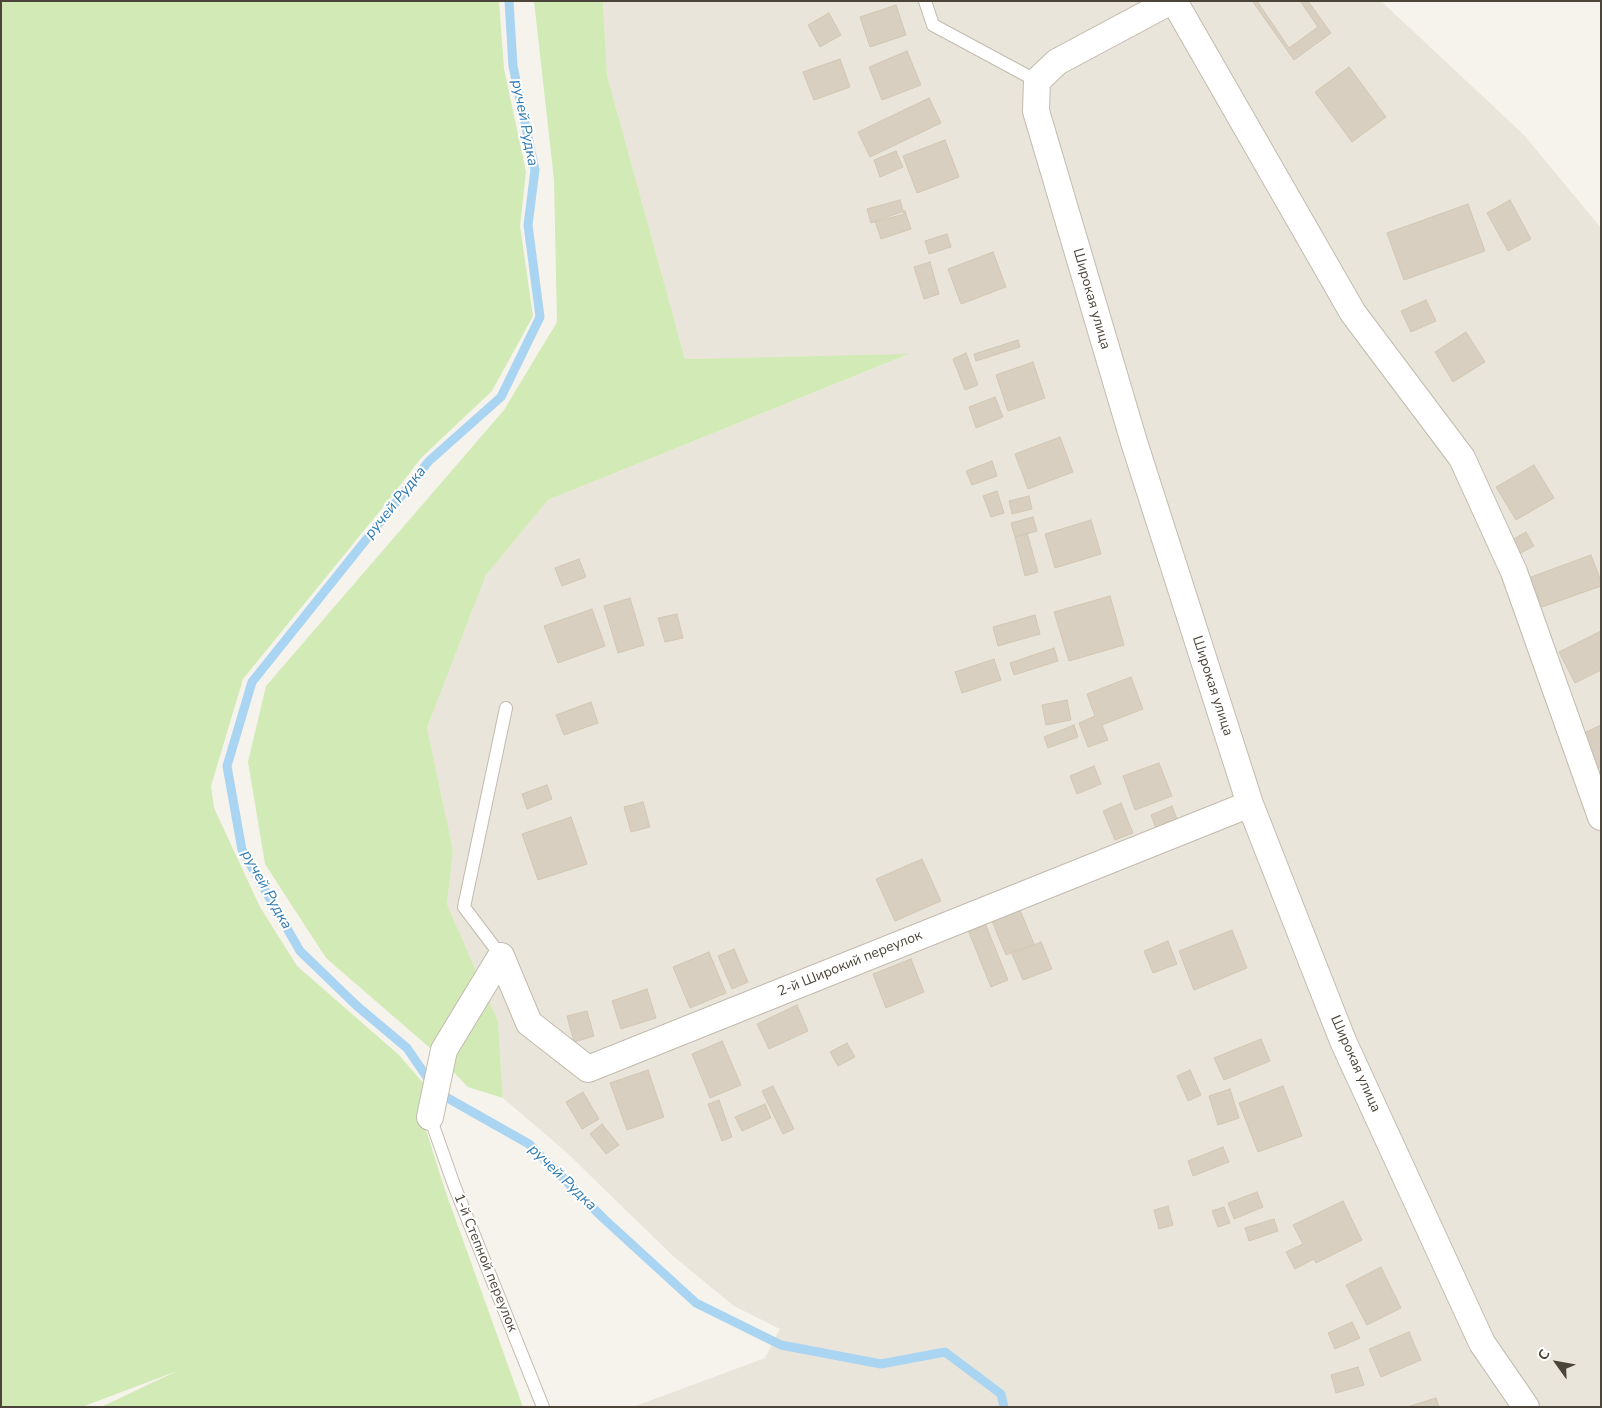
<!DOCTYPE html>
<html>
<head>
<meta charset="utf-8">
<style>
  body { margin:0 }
  #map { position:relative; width:1602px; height:1408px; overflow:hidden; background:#f6f3ec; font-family:"Nunito Sans",sans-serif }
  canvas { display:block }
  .frame { position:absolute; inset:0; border:2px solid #4b4439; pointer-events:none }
  .north { position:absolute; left:1532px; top:1338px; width:50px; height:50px; -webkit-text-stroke:4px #fff; paint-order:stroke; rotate:302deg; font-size:14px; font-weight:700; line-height:20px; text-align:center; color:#4b4439 }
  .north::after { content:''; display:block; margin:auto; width:18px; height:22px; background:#4b4439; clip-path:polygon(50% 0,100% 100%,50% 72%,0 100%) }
</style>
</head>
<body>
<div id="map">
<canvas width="1602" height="1408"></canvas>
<div class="frame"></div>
<div class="north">С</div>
</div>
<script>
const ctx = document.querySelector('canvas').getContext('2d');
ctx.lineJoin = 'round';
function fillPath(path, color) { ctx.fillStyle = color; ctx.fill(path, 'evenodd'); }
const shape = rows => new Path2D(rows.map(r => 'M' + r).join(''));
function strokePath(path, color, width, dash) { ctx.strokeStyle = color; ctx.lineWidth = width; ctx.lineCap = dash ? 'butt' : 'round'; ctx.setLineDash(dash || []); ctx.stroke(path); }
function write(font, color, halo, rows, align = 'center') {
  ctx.font = font + ' "Nunito Sans",sans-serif'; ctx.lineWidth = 4; ctx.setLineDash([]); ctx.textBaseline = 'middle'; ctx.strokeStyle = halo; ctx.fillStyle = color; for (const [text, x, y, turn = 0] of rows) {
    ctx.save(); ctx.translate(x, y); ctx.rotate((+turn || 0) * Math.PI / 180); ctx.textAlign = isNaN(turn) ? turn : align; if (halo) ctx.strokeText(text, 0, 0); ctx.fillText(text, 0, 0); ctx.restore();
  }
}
fillPath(shape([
  [603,1,1381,1,1524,135,1601,228,1601,1407,633,1407,765,1358,780,1329,734,1306,673,1256,565,1151,503,1098,498,1021,447,904,453,850,427,728,486,575,548,500,907,355,685,359,607,75]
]), '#eae5da');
fillPath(shape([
  [1,1,499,1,504,69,526,172,520,226,533,316,492,391,421,458,388,501,243,679,211,786,214,808,260,907,297,966,399,1055,424,1084,420,1111,445,1190,523,1407,101,1407,177,1371,82,1407,1,1407],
  [534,1,603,1,607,75,685,359,909,354,548,500,486,575,427,728,453,850,447,904,498,1021,503,1098,468,1087,430,1048,326,958,265,864,248,762,266,686,504,410,557,322,554,180]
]), '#d2eab5');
strokePath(shape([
  [509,1,513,66,535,170,528,225,540,317,501,397,429,461,252,682,227,766,242,850,300,951,357,1006,407,1048,437,1092,529,1144,603,1218,696,1303,781,1345,881,1364,945,1352,1001,1394,1004,1407]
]), '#a9d4f2', 9);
const building = shape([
  [1255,1,1308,1,1331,33,1294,60,1253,2,1255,1],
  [1257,1,1300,1,1318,27,1289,48,1257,1],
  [896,5,906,35,870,47,860,17,896,5],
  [829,13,841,35,820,47,808,25,829,13],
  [907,51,921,85,882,100,869,67,907,51],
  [840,59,850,87,814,100,803,72,840,59],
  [1349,67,1386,117,1352,142,1315,92,1349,67],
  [929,98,941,123,870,157,858,132,929,98],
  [945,140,959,177,917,193,903,156,945,140],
  [896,151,903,167,880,177,874,160,896,151],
  [900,200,904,214,871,223,867,209,900,200],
  [1510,200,1531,239,1508,251,1487,213,1510,200],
  [1468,204,1485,251,1404,280,1387,233,1468,204],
  [905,211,911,229,881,239,875,221,905,211],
  [947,234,951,247,929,254,925,241,947,234],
  [993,252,1006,287,961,304,948,269,993,252],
  [930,262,939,294,924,299,914,267,930,262],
  [1426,300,1436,321,1411,332,1401,311,1426,300],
  [1466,332,1485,362,1453,382,1435,352,1466,332],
  [1018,340,1020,347,976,361,974,354,1018,340],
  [966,353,978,385,965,390,953,359,966,353],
  [1033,362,1045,398,1008,411,996,375,1033,362],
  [995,397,1003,417,976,428,969,407,995,397],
  [1060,437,1073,472,1028,489,1015,454,1060,437],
  [992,461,997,476,972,485,966,471,992,461],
  [1534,465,1554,498,1516,520,1496,487,1534,465],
  [997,491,1004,513,991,517,983,496,997,491],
  [1029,496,1032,509,1012,514,1009,501,1029,496],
  [1033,517,1037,531,1015,537,1011,523,1033,517],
  [1091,520,1101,554,1055,568,1045,534,1091,520],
  [1526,532,1534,546,1517,555,1510,541,1526,532],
  [1027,533,1038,572,1025,576,1015,537,1027,533],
  [1591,555,1601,581,1601,586,1542,607,1531,577,1591,555],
  [579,559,586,577,562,586,555,568,579,559],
  [1110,596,1124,645,1069,661,1054,612,1110,596],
  [630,598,644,645,618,653,604,606,630,598],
  [592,609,605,646,558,663,544,626,592,609],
  [677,614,683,638,665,642,658,618,677,614],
  [1035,615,1040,634,998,646,993,627,1035,615],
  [1601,631,1601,670,1575,683,1559,652,1601,631],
  [1054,648,1058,661,1014,675,1010,663,1054,648],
  [994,659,1001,680,962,693,955,672,994,659],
  [1131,677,1143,709,1102,725,1108,740,1088,747,1079,723,1095,716,1087,694,1131,677],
  [1067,700,1071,720,1046,725,1042,705,1067,700],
  [591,702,598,723,564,735,556,715,591,702],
  [1074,725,1078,737,1048,748,1044,737,1074,725],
  [1601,725,1601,767,1597,769,1582,734,1601,725],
  [1159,763,1172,796,1135,810,1123,776,1159,763],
  [1094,766,1101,784,1077,794,1070,776,1094,766],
  [547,785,552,799,527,809,522,794,547,785],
  [643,802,650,827,631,832,624,807,643,802],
  [1121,803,1133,833,1115,840,1103,811,1121,803],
  [1172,806,1178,822,1157,831,1151,815,1172,806],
  [571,817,587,864,538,880,522,834,571,817],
  [922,859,941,901,895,921,876,879,922,859],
  [1020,910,1034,944,1006,955,992,921,1020,910],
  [985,923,1008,980,991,987,968,930,985,923],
  [1232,930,1247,968,1194,990,1179,951,1232,930],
  [1168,941,1177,964,1153,973,1144,951,1168,941],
  [1041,942,1052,969,1023,980,1012,954,1041,942],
  [734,949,748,982,732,989,718,956,734,949],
  [709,952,726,993,690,1008,673,967,709,952],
  [911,959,924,992,886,1008,873,974,911,959],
  [647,989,656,1018,621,1029,612,1001,647,989],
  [797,1005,808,1031,769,1049,757,1024,797,1005],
  [587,1011,594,1036,574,1042,567,1016,587,1011],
  [1261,1039,1270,1061,1224,1080,1214,1058,1261,1039],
  [722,1041,741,1085,710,1098,692,1054,722,1041],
  [847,1043,855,1057,838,1066,830,1052,847,1043],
  [648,1070,664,1117,627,1130,610,1083,648,1070],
  [1190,1070,1201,1095,1188,1101,1177,1076,1190,1070],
  [773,1086,794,1129,783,1134,762,1091,773,1086],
  [1283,1086,1302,1136,1258,1152,1239,1103,1283,1086],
  [1230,1089,1239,1118,1218,1125,1209,1096,1230,1089],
  [583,1092,599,1119,582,1129,566,1102,583,1092],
  [719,1100,732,1137,722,1141,708,1104,719,1100],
  [765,1104,771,1118,742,1131,735,1117,765,1104],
  [602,1124,619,1145,606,1154,590,1134,602,1124],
  [1223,1147,1229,1162,1193,1176,1188,1161,1223,1147],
  [1257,1192,1263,1207,1234,1219,1228,1203,1257,1192],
  [1343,1201,1362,1240,1316,1263,1314,1259,1295,1269,1286,1252,1303,1244,1293,1225,1343,1201],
  [1168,1206,1173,1225,1159,1229,1154,1210,1168,1206],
  [1224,1207,1230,1223,1218,1227,1212,1211,1224,1207],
  [1274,1219,1278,1231,1249,1241,1245,1228,1274,1219],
  [1381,1267,1401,1308,1367,1325,1346,1285,1381,1267],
  [1352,1322,1360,1338,1335,1349,1328,1333,1352,1322],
  [1409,1332,1421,1360,1381,1377,1369,1349,1409,1332],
  [1358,1367,1364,1385,1336,1393,1331,1375,1358,1367],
  [1436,1398,1439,1407,1407,1407,1436,1398]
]);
fillPath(building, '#d8cfc1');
strokePath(building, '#d3c7b4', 1);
const service = shape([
  [925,1,933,25,1037,81],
  [501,956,464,907,506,708],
  [430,1117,454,1185,543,1407]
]);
const minor = shape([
  [1171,1,1057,62,1037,81,1036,111,1134,442,1250,804,1343,1041,1482,1343,1526,1407],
  [1174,1,1353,313,1462,458,1514,572,1601,817],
  [501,956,529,1023,588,1069,1250,804],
  [430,1117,444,1050,501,956]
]);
strokePath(service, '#c2bbae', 14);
strokePath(minor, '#c2bbae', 28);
strokePath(service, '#fff', 12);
strokePath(minor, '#fff', 26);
write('14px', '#4b4439', '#fff', [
  ["Широкая улица",1091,299,74],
  ["Широкая улица",1212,686,72],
  ["2-й Широкий переулок",850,964,-22],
  ["Широкая улица",1355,1064,66],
  ["1-й Степной переулок",485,1263,68]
]);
write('italic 15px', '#2e7ab2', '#fff', [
  ["ручей Рудка",524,123,79],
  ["ручей Рудка",396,503,-51],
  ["ручей Рудка",266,890,61],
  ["ручей Рудка",562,1178,44]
]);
</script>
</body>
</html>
